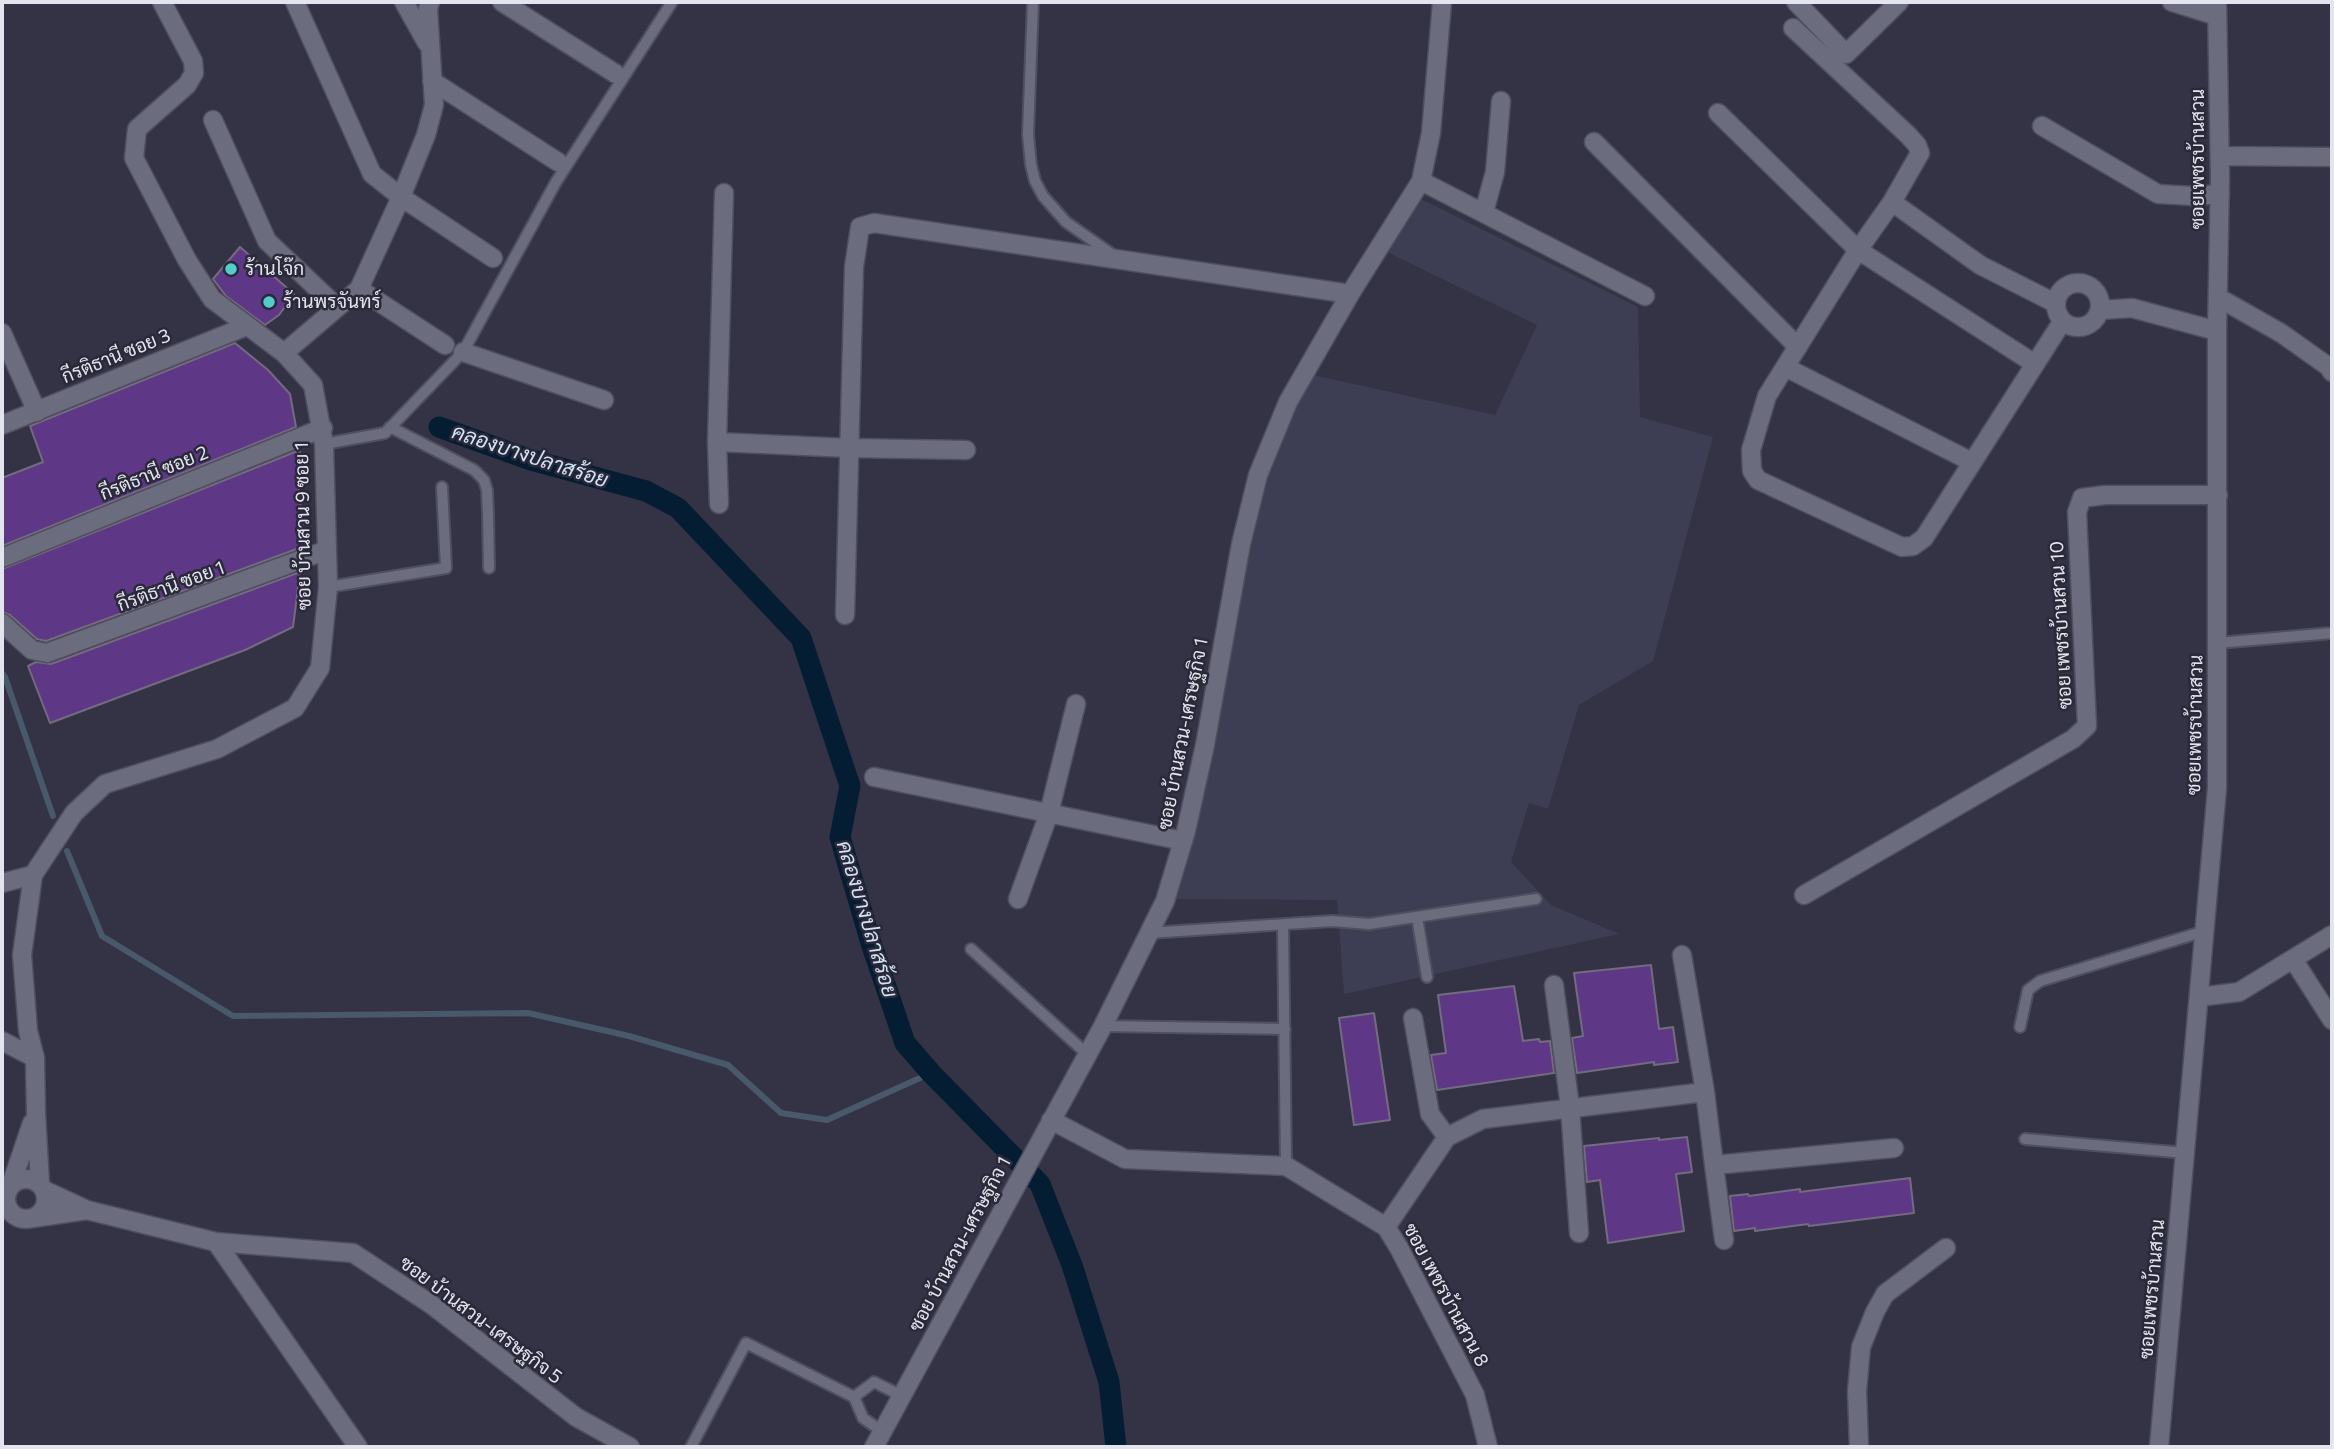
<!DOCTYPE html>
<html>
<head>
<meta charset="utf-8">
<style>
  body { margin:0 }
  #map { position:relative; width:2334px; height:1449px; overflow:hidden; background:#343345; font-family:Commissioner,sans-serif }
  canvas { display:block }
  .frame { position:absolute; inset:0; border:4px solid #e4e4ef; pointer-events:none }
</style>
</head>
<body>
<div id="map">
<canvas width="2334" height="1449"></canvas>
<div class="frame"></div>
</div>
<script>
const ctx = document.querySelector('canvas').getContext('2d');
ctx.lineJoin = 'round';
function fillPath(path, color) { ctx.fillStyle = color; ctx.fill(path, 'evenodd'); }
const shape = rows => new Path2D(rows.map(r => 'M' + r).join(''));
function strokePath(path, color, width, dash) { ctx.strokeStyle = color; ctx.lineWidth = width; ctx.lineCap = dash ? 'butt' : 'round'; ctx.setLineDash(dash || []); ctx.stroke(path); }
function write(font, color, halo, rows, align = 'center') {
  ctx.font = font + ' Commissioner,Sarabun,sans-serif'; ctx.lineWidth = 5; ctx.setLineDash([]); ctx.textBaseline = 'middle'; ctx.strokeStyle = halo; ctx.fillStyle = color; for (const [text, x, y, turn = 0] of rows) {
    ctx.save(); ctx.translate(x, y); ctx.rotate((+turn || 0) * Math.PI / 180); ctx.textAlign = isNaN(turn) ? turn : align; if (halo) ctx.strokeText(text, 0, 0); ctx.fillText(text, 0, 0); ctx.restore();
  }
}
fillPath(shape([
  [1421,199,1638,307,1640,417,1713,437,1653,661,1579,705,1548,809,1529,803,1511,862,1551,905,1619,934,1344,994,1337,900,1171,899,1265,481,1293,411,1313,375,1495,415,1537,325,1387,252]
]), '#3d3d54');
strokePath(shape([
  [2,673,5,677,53,816],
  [67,851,102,936,233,1016,528,1013,629,1036,728,1065,781,1113,827,1120,931,1073]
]), '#48596b', 6);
strokePath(shape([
  [439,427,531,460,646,491,678,508,801,638,850,786,840,837,871,943,905,1043,931,1073,1040,1184,1072,1265,1109,1382,1116,1447]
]), '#051d33', 21);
const building = shape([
  [240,247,294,294,279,315,265,325,226,296,213,279,240,247],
  [235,343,268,370,290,394,296,427,2,546,2,478,43,462,30,426,235,343],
  [300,450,299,493,305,546,46,641,37,639,10,615,2,612,2,569,300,450],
  [300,572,293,627,245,650,50,723,28,666,36,662,51,664,300,572],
  [1651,965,1659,1029,1673,1027,1678,1062,1654,1065,1654,1062,1577,1073,1572,1038,1583,1036,1574,973,1651,965],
  [1514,986,1523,1041,1539,1039,1540,1042,1550,1041,1554,1073,1437,1090,1431,1055,1446,1053,1438,995,1514,986],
  [1374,1013,1390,1120,1354,1125,1339,1018,1374,1013],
  [1687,1137,1692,1172,1676,1174,1684,1231,1608,1243,1600,1180,1587,1182,1584,1146,1659,1138,1659,1140,1687,1137],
  [1910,1178,1914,1213,1809,1226,1808,1224,1755,1231,1755,1228,1734,1231,1730,1196,1748,1194,1749,1196,1800,1189,1800,1192,1910,1178]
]);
fillPath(building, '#5e3786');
strokePath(building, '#736b7e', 2);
const lane = shape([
  [1033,2,1028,134,1031,165,1035,181,1043,196,1066,222,1113,255],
  [390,427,474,470,484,480,487,490,488,514,489,568],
  [324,444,385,433,463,352,556,182,672,2],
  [328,587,446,568,442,487],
  [2218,643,2332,633],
  [1417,917,1427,977],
  [1283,925,1286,1166],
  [1149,933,1332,921,1369,924,1536,899],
  [971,949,1087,1054],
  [1103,1026,1285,1029],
  [2020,1027,2028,990,2040,981,2205,931],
  [2025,1139,2186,1153],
  [883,1432,863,1418,854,1397,874,1382,902,1396],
  [691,1447,746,1343,854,1397]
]);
const street = shape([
  [295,2,372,174,401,197,493,258],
  [404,2,427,43],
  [502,2,616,74],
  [1796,2,1846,54,1899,2],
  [2172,2,2217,16],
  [1793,28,1908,135,1917,145,1920,153,1892,202,1858,250,1767,396,1751,450,1752,471,1758,480,1902,547,1913,546,1924,538,2062,322],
  [432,81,558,162],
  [1718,113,1858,250,2035,364],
  [213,120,267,241,337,307],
  [2042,126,2158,194,2193,196,2220,194],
  [1594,142,1798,347],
  [2220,156,2332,157],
  [1421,181,1645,296],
  [1892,202,1980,265,2055,303],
  [1484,212,1495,172,1501,101],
  '2056 305a22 22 0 1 1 44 0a22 22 0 1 1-44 0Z',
  [359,289,445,345],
  [2219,298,2281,333,2329,367,2332,372],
  [2100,310,2132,308,2217,331],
  [2,333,37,412],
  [463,352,604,400],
  [284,353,359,289,401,197,426,135,434,105,428,9,430,2],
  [1785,367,1972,462],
  [2,425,247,326],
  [717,442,849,448,966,450],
  [719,504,717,442,724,193],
  [2,558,323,428],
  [845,615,854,267,860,227,874,223,1350,294],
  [2,623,32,650,47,653,327,550,327,560],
  [874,777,1183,841],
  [2,883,33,875],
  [1804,895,2073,739,2087,726,2077,512,2082,498,2105,495,2218,495],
  [1018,899,1049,813,1076,704],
  [1682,955,1705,1092],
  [2293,959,2332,1020],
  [1554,985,1570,1107,1579,1233],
  [2199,997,2239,992,2332,935],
  [2,1041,35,1058],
  [1051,1120,1125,1159,1286,1166,1386,1227,1399,1248,1475,1395,1488,1447],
  [1447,1137,1483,1119,1705,1092,1714,1165,1894,1148],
  [1714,1165,1724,1240],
  '6 1199a20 20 0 1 1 40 0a20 20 0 1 1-40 0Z',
  [40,1184,36,1113,35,1058,28,1031,22,955,33,875,74,813,105,784,217,749,295,708,320,668,328,587,324,444,313,385,284,353,212,299,187,260,134,158,137,129,187,85,194,73,193,61,162,2],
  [11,1185,32,1123],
  [44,1190,87,1210,216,1242,353,1253,432,1305,576,1417,630,1447],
  [33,1218,87,1210],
  [1386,1227,1447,1137,1430,1114,1413,1018],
  [216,1242,358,1447],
  [1859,1447,1857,1391,1861,1347,1875,1312,1885,1294,1946,1248],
  [2159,1447,2217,788,2217,331,2220,177,2217,2]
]);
const secondary = shape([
  [874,1447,1103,1026,1165,901,1186,831,1205,745,1241,544,1258,475,1288,402,1350,294,1421,181,1431,133,1442,2]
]);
strokePath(lane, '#4f4f5e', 14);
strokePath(street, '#4f4f5e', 21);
strokePath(secondary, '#4f4f5e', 21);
strokePath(lane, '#6c6c7f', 10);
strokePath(street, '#6c6c7f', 18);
strokePath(secondary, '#6c6c7f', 18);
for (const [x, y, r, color] of [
  [231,269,7,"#53cdcb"],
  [269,302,7,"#53cdcb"]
]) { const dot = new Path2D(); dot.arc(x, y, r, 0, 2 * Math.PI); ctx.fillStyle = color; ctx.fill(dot); strokePath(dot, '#2a293a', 2.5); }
write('19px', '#e4e4ef', '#2a293a', [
  ["ซอยเพชรบ้านสวน",2198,159,-90],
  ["กีรติธานี ซอย 3",116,356,-22],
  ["กีรติธานี ซอย 2",154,473,-22],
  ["ซอย บ้านสวน 9 ซอย 1",303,526,-91],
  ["กีรติธานี ซอย 1",171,586,-20],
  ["ซอย เพชรบ้านสวน 10",2061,625,-93],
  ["ซอยเพชรบ้านสวน",2195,725,-89],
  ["ซอย บ้านสวน-เศรษฐกิจ 1",1183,734,-79],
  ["ซอย บ้านสวน-เศรษฐกิจ 1",960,1244,-62],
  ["ซอยเพชรบ้านสวน",2152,1289,-85],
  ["ซอย เพชรบ้านสวน 8",1446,1295,62],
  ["ซอย บ้านสวน-เศรษฐกิจ 5",481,1320,37]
]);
write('19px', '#e4e4ef', '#2a293a', [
  ["ร้านโจ๊ก",245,269],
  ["ร้านพรจันทร์",283,302]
], 'left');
write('italic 21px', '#d1e3f5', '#2a293a', [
  ["คลองบางปลาสร้อย",530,456,18],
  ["คลองบางปลาสร้อย",867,919,73]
]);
</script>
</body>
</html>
